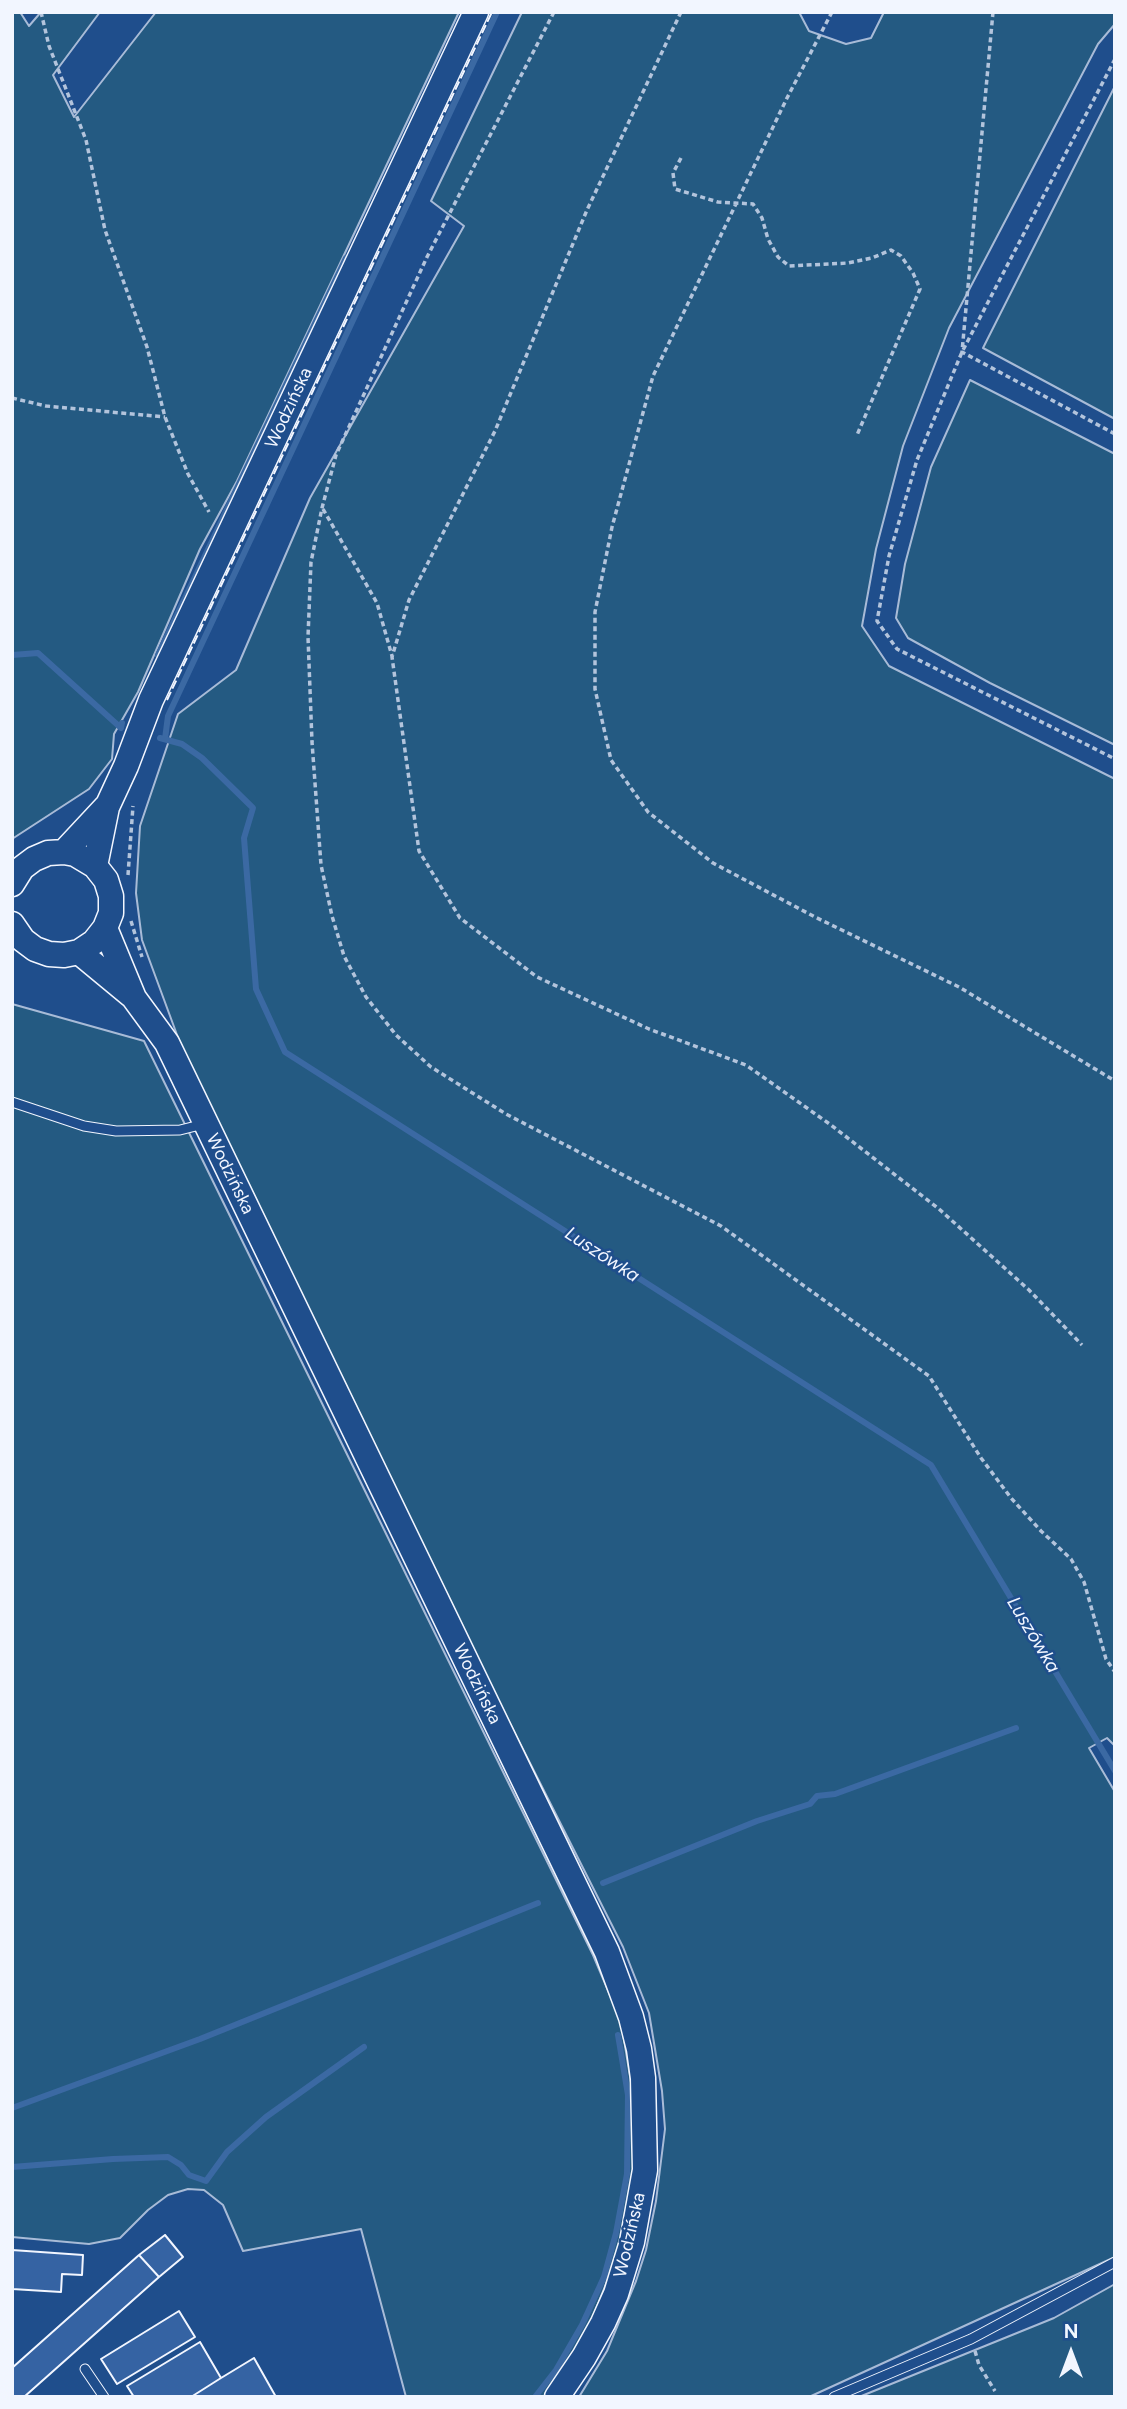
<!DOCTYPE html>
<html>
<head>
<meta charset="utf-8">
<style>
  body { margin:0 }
  #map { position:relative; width:1127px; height:2409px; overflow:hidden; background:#1f4e8c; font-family:Figtree,sans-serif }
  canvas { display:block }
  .frame { position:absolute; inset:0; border:14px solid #f2f6ff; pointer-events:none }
  .north { position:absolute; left:1036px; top:2318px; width:70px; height:70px; -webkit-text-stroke:5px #1f4e8c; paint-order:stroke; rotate:0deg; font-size:19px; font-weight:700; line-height:28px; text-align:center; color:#f2f6ff }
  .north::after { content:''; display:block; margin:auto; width:24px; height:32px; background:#f2f6ff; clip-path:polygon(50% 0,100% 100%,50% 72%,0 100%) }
</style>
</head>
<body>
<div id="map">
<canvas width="1127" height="2409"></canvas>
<div class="frame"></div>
<div class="north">N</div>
</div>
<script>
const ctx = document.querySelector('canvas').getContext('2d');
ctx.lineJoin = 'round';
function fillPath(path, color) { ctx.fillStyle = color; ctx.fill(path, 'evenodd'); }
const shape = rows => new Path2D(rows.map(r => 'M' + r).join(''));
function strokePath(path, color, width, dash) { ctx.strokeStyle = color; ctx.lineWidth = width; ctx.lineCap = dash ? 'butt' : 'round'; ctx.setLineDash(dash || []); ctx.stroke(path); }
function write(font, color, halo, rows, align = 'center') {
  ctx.font = font + ' Figtree,sans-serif'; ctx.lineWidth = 5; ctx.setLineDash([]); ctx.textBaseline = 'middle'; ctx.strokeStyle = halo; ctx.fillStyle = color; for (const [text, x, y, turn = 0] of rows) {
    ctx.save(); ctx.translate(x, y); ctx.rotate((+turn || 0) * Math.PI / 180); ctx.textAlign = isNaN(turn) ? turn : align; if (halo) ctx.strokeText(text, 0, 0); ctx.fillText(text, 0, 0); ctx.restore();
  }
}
const green = shape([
  [12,12,20,12,29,26,41,12,100,12,53,75,74,117,156,12,459,12,237,481,200,549,138,692,114,734,112,759,89,789,12,839,12,12],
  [522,12,799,12,809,31,846,44,871,38,884,12,1115,12,1115,24,1098,44,949,328,903,446,876,549,862,626,889,666,1115,779,1115,1746,1107,1738,1089,1748,1115,1792,1115,2257,809,2397,579,2397,607,2351,636,2281,646,2250,656,2201,665,2129,662,2091,649,2013,623,1947,448,1601,180,1043,142,940,136,893,140,826,178,714,236,670,310,498,464,226,431,201,522,12],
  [1115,86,1115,419,983,348,1115,86],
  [970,380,1115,454,1115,745,990,683,908,638,896,618,905,564,931,467,970,380],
  [12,1004,144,1041,593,1955,621,2021,633,2095,636,2169,622,2244,581,2346,545,2397,406,2397,361,2229,243,2251,223,2205,204,2190,188,2189,168,2195,148,2210,120,2238,89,2244,12,2237,12,1004],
  [1115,2284,1115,2397,859,2397,1054,2318,1115,2284]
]);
fillPath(green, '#245a82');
strokePath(green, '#a8bbd7', 2);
strokePath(shape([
  [12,655,38,653,121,728,122,723],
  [158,655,346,258],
  [160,738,182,744,202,758,253,808,244,838,256,989,285,1052,931,1465,1115,1771],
  [165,739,168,716,497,12],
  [603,1883,757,1821,810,1804,817,1796,835,1794,1016,1728],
  [12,2108,200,2039,538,1903],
  [12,2167,113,2159,168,2157,181,2165,189,2175,206,2181,227,2152,266,2117,364,2047],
  [535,2397,556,2370,582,2325,604,2277,616,2233,627,2174,628,2095,618,2035]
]), '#3b69a3', 6);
const building = shape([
  [165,2235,183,2257,159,2277,139,2255,165,2235],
  [12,2250,83,2255,82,2275,62,2274,61,2292,12,2289,12,2250],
  [139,2255,159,2277,24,2397,12,2397,12,2368,139,2255],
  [179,2311,195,2337,117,2384,101,2359,179,2311],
  [200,2342,221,2378,191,2397,134,2397,127,2386,200,2342],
  [254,2358,276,2397,191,2397,221,2378,254,2358]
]);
fillPath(building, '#3563a3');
strokePath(building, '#f2f6ff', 2);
const lane = shape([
  [12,1102,84,1126,116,1131,180,1130,204,1124],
  [85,2369,104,2397],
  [834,2397,971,2339,1115,2262]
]);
const secondary = shape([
  [64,852,106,807],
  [95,866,107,807,126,766,151,700,476,12],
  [12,884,22,868,34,859,48,853,64,852,75,854,95,866,106,880,111,896,111,913,105,928,94,942,79,952,64,955,49,954,35,949,23,940,12,924],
  [105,928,134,998,167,1043,607,1952,631,2017,639,2049,643,2078,645,2170,632,2242,616,2294,603,2323,584,2357,557,2397],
  [79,952,131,995]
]);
strokePath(lane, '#f2f6ff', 11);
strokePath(secondary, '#f2f6ff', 27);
strokePath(shape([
  [41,12,49,46,86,140,105,230,147,347,165,417,188,474,209,512],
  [554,12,427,257,336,455,322,508,311,562,308,637,312,742,321,865,332,916,344,956,366,997,396,1035,431,1067,506,1114,721,1226,929,1376,981,1458,1011,1498,1041,1531,1071,1559,1084,1582,1106,1659,1115,1672],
  [681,12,587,210,495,431,409,600,392,657,419,851,460,918,537,977,649,1029,746,1065,831,1125,939,1209,1029,1290,1082,1345],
  [832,12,787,98,653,376,612,527,595,612,595,689,611,760,648,812,713,863,815,917,959,987,1115,1081],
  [993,12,962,352,1115,434],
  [1115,59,962,352,917,460,889,556,877,621,897,649,1115,759],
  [681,158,673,173,675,189,718,202,753,204,762,218,768,239,778,257,789,266,848,263,872,258,891,250,901,256,913,273,920,289,857,435],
  [12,398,46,406,165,417],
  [323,509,377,603,392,656],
  [128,875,133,806],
  [131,921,142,957],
  [975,2351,979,2365,995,2391]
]), '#b3c4dc', 3.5, [5, 3.5]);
strokePath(lane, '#1f4e8c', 9);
strokePath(secondary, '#1f4e8c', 24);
strokePath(shape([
  [167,700,492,12]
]), '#f2f6ff', 2, [9, 3.5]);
write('18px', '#f2f6ff', '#1f4e8c', [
  ["Wodzińska",289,408,-65],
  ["Wodzińska",230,1174,64],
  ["Wodzińska",477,1684,64],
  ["Wodzińska",630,2235,-77]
]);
write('italic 19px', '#f2f6ff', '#1f4e8c', [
  ["Luszówka",602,1255,33],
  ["Luszówka",1033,1635,59]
]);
</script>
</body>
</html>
